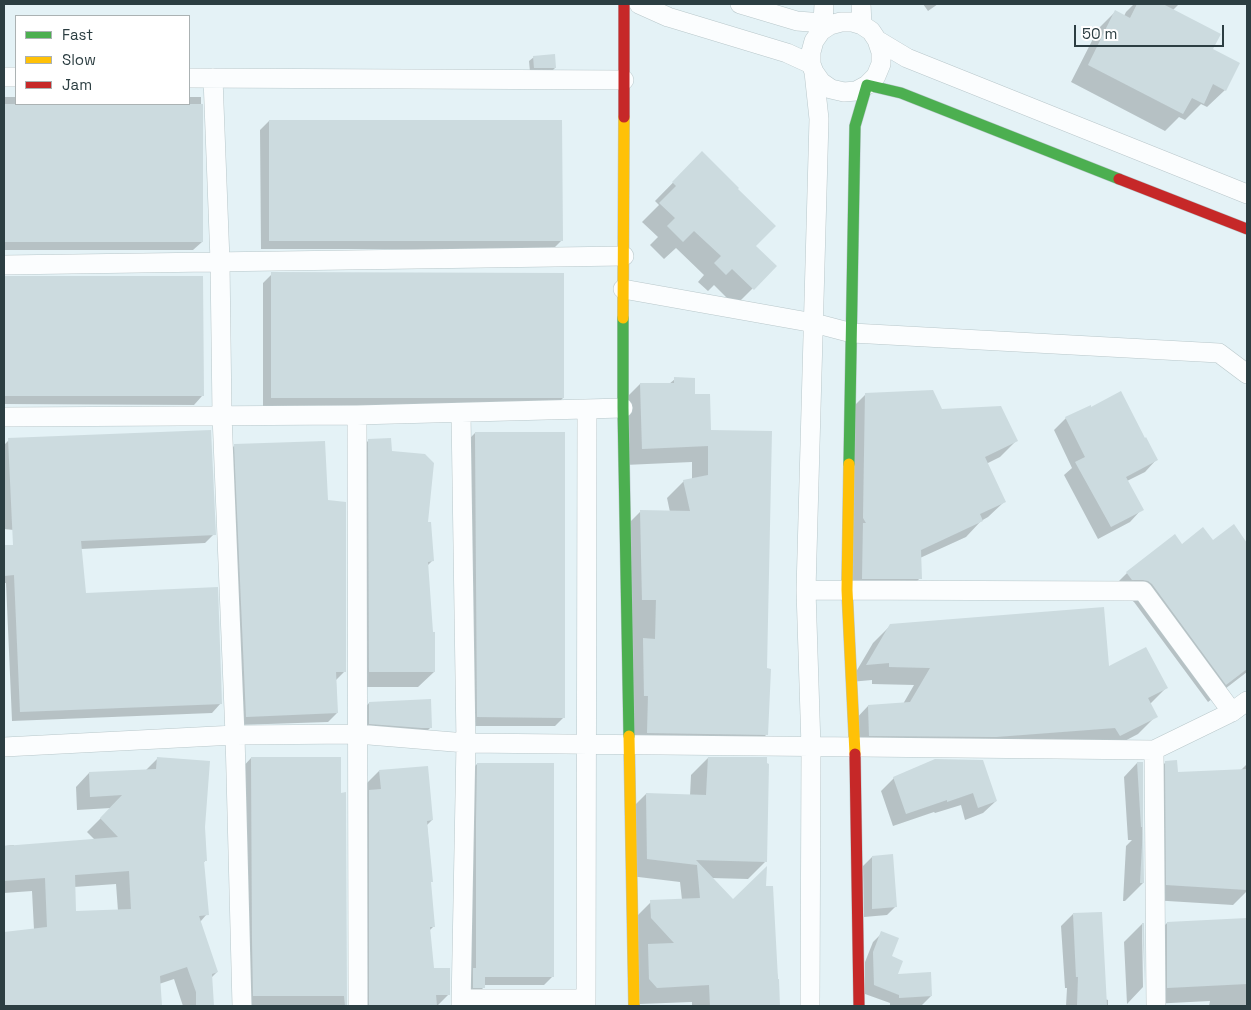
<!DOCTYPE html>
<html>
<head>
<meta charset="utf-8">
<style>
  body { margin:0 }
  #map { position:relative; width:1251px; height:1010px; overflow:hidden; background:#e4f2f6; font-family:"Space Grotesk",sans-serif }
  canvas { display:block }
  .frame { position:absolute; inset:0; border:5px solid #2c3e42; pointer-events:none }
  .legend { position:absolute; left:15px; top:15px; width:175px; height:90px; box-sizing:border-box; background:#fff; border:1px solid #abb2b3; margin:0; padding:6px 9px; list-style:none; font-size:15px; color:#2c3e42 }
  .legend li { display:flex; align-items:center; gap:10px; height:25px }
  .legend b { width:25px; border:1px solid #abb2b3 }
  .scale { position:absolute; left:1074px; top:25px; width:150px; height:22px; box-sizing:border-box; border:2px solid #2c3e42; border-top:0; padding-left:6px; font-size:15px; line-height:18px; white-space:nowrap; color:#2c3e42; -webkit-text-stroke:4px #fff; paint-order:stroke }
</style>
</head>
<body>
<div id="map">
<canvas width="1251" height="1010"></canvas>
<div class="frame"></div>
<ul class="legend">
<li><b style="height:6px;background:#4caf50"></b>Fast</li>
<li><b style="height:6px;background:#ffc107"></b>Slow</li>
<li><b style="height:6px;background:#c62828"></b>Jam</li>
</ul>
<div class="scale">50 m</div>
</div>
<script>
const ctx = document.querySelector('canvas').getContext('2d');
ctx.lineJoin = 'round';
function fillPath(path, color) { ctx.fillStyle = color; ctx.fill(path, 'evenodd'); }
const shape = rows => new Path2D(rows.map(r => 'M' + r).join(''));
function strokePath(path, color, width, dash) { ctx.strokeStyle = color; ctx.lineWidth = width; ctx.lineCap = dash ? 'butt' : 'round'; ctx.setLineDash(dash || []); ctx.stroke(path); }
fillPath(shape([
  [923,4,938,4,928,11],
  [1134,4,1179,4,1173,10,1212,50,1225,90,1207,107,1201,104,1185,120,1179,117,1165,131,1071,82,1098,29,1115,12,1124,16,1126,12],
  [534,57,555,68,551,72,530,72,529,61],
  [4,97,16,97,16,104,189,104,189,97,201,97,202,242,193,250,4,250],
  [269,121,562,240,553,249,261,249,260,130],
  [702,153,736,189,755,246,775,266,735,306,714,285,708,291,698,282,704,275,676,248,664,259,650,245,658,237,642,222,659,205,655,201],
  [272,274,563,398,554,407,263,407,263,283],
  [4,277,202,277,202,396,194,405,4,404],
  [675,379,694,395,710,431,766,670,767,734,750,751,630,749,624,528,641,511,670,512,667,498,684,481,692,479,692,462,625,465,623,401,640,384,669,384],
  [866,394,941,410,1016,441,1000,457,986,464,1004,502,988,517,981,521,966,537,920,558,920,578,905,594,847,594,850,410],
  [1066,418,1145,440,1157,459,1145,472,1127,481,1142,509,1130,522,1098,539,1064,475,1072,468,1054,430],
  [475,433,564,717,555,726,468,726,466,442],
  [9,440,214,534,205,543,81,549,85,594,221,703,212,713,12,721,6,583,4,583,4,547,81,539,81,537,4,529,4,445],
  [369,440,427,524,432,561,427,566,434,672,418,687,354,687,353,456],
  [235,445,327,501,345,671,336,680,337,713,328,722,238,725,226,454],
  [1233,526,1247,544,1247,672,1208,702,1134,602,1130,599,1109,591,1127,573,1213,542],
  [891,625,1166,688,1150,704,1156,716,1138,734,1102,753,852,753,851,724,868,706,903,704,914,685,872,684,872,680,850,682,873,643],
  [369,703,431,727,417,741,356,737,356,717],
  [158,758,204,827,206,860,203,863,207,914,200,922,217,972,211,978,213,1006,183,1006,174,979,159,984,160,1006,4,1006,4,933,34,930,32,891,4,893,4,846,14,845,14,847,95,840,87,832,111,808,77,810,76,787,89,773,145,771],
  [116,884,118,911,75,913,74,887],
  [251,758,340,794,345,794,346,1006,242,1006,240,770],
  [708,758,765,862,748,879,711,878,733,901,765,888,778,980,779,1006,692,1006,692,1002,640,1004,634,919,651,902,682,900,680,882,630,876,629,811,646,794,690,796,691,775],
  [935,760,996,801,983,813,965,820,961,805,935,813,934,812,893,826,881,791,894,778],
  [1166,762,1222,827,1247,829,1247,891,1233,905,1151,900,1150,778],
  [1137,763,1142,763,1143,883,1125,901,1123,901,1126,846,1132,840,1128,840,1124,777],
  [477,764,553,976,544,985,484,985,484,987,475,996,464,996,468,773],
  [1247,764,1247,788,1240,788,1239,772],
  [379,771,432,820,427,825,432,881,429,884,433,927,429,931,433,969,449,994,437,1006,352,1006,361,789],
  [872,857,896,906,887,915,864,917,863,866],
  [1073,914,1105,999,1108,1000,1108,1006,1066,1006,1067,988,1065,988,1061,926],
  [1247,919,1247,1006,1209,1006,1210,1001,1151,1004,1150,940,1167,923],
  [1142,924,1143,987,1127,1004,1124,942],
  [882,933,896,975,931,996,922,1005,890,1006,890,1003,865,994,865,962,873,942]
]), '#0003');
fillPath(shape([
  [1137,4,1163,4,1221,34,1213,49,1240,63,1226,91,1213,84,1204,104,1192,98,1183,114,1088,65,1115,10,1130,18],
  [555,54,556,68,534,68,533,56],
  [4,104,203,104,203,242,4,242],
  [269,120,562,120,563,241,269,241],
  [702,151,739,188,738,189,776,226,756,246,777,266,754,290,732,269,726,275,714,263,721,256,694,231,683,242,667,226,675,218,659,203,676,186,672,182],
  [271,272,564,273,564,398,271,398],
  [4,276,203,276,204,396,4,396],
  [674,377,695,378,695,394,710,394,711,430,772,431,767,668,771,669,768,735,647,733,648,696,644,696,643,638,655,639,656,600,642,600,640,510,690,511,683,480,708,475,708,446,642,449,640,383,674,383],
  [933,390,942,409,1001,406,1018,441,985,457,1006,502,980,514,983,521,921,550,922,579,862,579,863,523,866,523,863,518,865,393],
  [1121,391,1145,438,1146,437,1158,460,1126,477,1144,510,1111,527,1075,462,1085,457,1065,417,1091,405,1091,407],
  [211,430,216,535,81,541,86,593,218,587,222,704,20,712,14,575,4,576,4,545,13,545,8,438],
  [475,432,565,432,565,718,477,717],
  [391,438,392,451,425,454,434,463,428,522,431,522,434,561,428,562,433,632,435,632,435,672,369,672,368,439],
  [325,441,328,500,346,502,346,672,336,672,338,713,246,717,234,444],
  [1234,524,1247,543,1247,669,1226,685,1152,584,1148,581,1143,580,1132,580,1126,572,1175,534,1182,544,1203,527,1213,540],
  [1104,607,1109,666,1146,647,1168,688,1148,698,1158,717,1120,736,1115,728,996,737,869,736,868,705,910,702,930,668,889,667,889,663,866,665,890,624],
  [431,699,432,728,422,728,369,724,369,702],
  [157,757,210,761,205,827,207,861,204,861,209,915,199,916,218,972,212,974,214,1006,196,1006,196,992,187,967,160,976,162,1006,4,1006,4,932,47,927,45,878,4,881,4,846,118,837,100,818,122,795,90,797,89,772,156,769],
  [129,871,131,909,76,911,75,875],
  [251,757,341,757,341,793,346,792,347,1006,345,1006,344,996,253,996,252,939],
  [708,757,767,757,767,763,769,764,767,862,696,860,733,899,767,866,766,886,773,886,778,979,779,979,780,1006,710,1006,709,985,657,988,649,979,648,944,674,943,651,918,650,900,700,898,697,865,647,859,646,793,706,795],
  [935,759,983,760,997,801,978,808,973,793,947,802,947,800,906,814,893,777],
  [1177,760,1178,772,1247,769,1247,890,1166,885,1165,761],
  [1137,762,1143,762,1143,827,1141,827],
  [477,763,554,763,554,977,485,977,485,988,473,988,473,968,476,968,476,823],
  [428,766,433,820,427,821,433,882,431,882,435,927,430,927,434,968,450,968,450,995,436,995,437,1006,369,1006,369,790,381,789,379,770],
  [1143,827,1144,883,1140,883],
  [893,854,897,907,872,909,872,856],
  [1102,912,1107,1006,1077,1006,1078,977,1076,977,1073,913],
  [1247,918,1247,984,1167,988,1167,922],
  [1142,923,1144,923,1145,988],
  [881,931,899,938,892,956,903,961,898,974,931,972,932,996,899,998,899,995,874,985,873,952]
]), '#ccdbdf');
const street = shape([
  [639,4,668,17,787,53,811,64],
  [740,4,797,21,823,23,830,25,841,22,852,22,862,25,871,31,877,40,881,52,881,64,876,76,867,85,856,91,844,92,831,89,821,82,814,72,811,64,811,52,814,41,821,31,830,25],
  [861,4,862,25],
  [821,31,823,23,824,4],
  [877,40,907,58,1247,194],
  [4,77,16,77],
  [189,78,624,80],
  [213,78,220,261,222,415,235,735,242,1006],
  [4,265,624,256],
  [623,289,814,323,852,333,1219,353,1247,374],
  [461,413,466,743,461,1006],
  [357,415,358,1006],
  [4,417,357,415,623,408],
  [806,590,1143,591,1232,712],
  [4,747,235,735,357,734,466,743,1154,750,1232,712,1247,701],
  [1154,750,1156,1006],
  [461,999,586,999],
  [586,1006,587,409],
  [810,1006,811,747,806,590,819,119,814,72]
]);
const fast = shape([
  [623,318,623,408,629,736],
  [849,464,855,126,867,85,901,93,1119,179]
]);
const slow = shape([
  [623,318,624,117],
  [849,464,847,590,855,754],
  [629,736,634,1006]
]);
const jam = shape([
  [624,117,624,4],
  [1119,179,1247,229],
  [855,754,859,1006]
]);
strokePath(street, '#b8c7ca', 20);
strokePath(fast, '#b8c7ca', 12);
strokePath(slow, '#b8c7ca', 12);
strokePath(jam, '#b8c7ca', 12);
strokePath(street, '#fbfdfe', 19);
strokePath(fast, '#4caf50', 11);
strokePath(slow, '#ffc107', 11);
strokePath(jam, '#c62828', 11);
</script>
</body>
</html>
